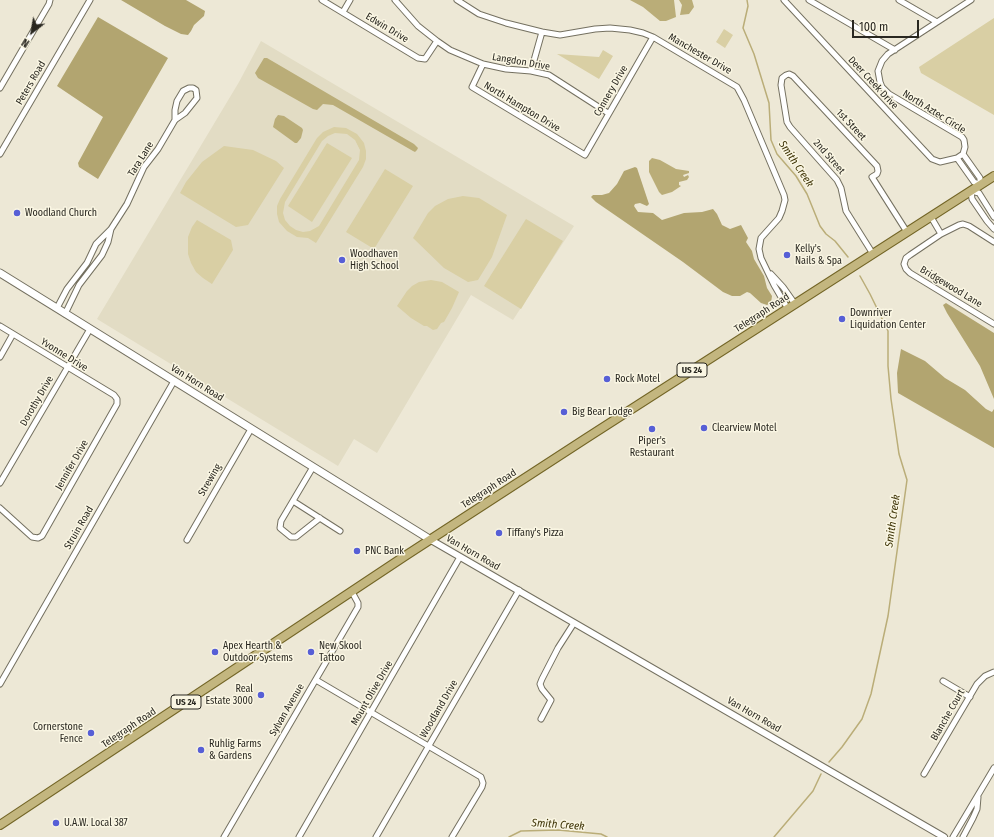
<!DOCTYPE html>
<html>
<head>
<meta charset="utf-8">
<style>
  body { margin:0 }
  #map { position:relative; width:994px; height:837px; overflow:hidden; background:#ede8d6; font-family:"Fira Sans Condensed",sans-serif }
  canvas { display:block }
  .north { position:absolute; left:12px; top:12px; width:40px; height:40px; -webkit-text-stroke:3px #faf6e3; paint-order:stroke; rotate:211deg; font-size:11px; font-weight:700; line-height:16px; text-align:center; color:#292720 }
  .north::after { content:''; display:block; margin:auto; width:14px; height:18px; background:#292720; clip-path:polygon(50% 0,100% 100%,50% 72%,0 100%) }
  .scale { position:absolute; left:852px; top:20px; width:67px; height:18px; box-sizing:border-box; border:2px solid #292720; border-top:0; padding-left:5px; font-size:12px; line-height:14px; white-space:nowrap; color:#292720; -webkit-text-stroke:3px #faf6e3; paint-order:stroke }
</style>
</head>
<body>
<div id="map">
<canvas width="994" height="837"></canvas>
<div class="north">N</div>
<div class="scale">100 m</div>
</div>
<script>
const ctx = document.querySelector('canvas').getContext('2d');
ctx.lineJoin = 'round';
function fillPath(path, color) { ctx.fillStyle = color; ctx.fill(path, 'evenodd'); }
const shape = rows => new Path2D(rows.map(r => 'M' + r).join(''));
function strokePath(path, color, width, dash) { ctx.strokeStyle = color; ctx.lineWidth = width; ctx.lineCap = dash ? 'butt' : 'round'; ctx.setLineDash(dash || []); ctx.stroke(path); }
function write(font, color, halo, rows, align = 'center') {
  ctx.font = font + ' "Fira Sans Condensed",sans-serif'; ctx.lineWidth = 3; ctx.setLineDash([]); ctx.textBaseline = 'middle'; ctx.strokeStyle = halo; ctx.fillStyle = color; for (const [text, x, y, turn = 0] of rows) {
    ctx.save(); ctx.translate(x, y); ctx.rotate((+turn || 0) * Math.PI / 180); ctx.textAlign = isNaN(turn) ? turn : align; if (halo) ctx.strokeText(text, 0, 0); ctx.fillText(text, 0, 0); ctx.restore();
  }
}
fillPath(shape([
  [261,41,574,226,513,320,471,295,377,453,354,439,338,466,97,319,239,82]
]), '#e2dcc4');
fillPath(shape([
  [994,18,994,115,921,73,919,67],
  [724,29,733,35,725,48,716,42],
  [603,50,613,56,599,79,557,54,599,57],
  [334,127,346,128,357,134,364,143,366,151,366,159,363,167,316,243,308,238,297,237,287,231,279,222,277,214,277,206,280,199,317,138,323,132],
  [335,133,347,134,355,140,360,150,359,160,319,226,310,231,303,232,296,230,290,226,285,220,283,213,285,202,322,141,328,136],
  [327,143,352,158,312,222,288,206],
  [224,146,253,150,276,161,284,168,248,225,236,227,180,193,186,182,202,162],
  [385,169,413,186,374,249,346,232],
  [463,196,479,198,507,215,492,257,478,280,468,282,444,268,413,238,428,213,435,206,448,199],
  [526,219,563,241,521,309,484,286],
  [197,220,231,240,233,250,212,284,203,278,196,272,191,263,188,254,188,237,192,227],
  [431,280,442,282,459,292,452,308,444,322,441,323,437,329,433,330,427,326,424,326,411,318,397,306,407,291,412,286,419,282]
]), '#d9cfa4');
fillPath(shape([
  [121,0,186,0,205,11,204,16,194,25,191,31,188,35,181,34,165,26],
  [98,17,168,58,98,179,79,167,78,163,103,117,57,86],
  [635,167,637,168,649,204,647,206,640,203,635,204,634,206,638,212,653,213,662,220,684,213,702,212,713,209,717,214,722,225,730,229,741,225,748,238,746,242,752,251,754,259,764,276,767,288,772,296,771,303,767,305,761,303,750,293,747,292,740,296,732,296,723,292,683,262,596,202,591,197,593,195,602,195,609,193,617,184,624,171],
  [946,303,994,333,994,399,980,366,947,313,943,305],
  [901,349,925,361,945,378,965,390,986,409,992,412,994,409,994,448,898,393,897,373]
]), '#b2a570');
fillPath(shape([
  [630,0,674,0,676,17,666,21,660,21,643,7],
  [679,0,692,0,694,7,689,14,680,15,682,5],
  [264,58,267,58,414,144,418,148,417,150,415,152,413,151,333,105,323,104,317,110,313,109,258,78,255,73],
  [278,115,284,116,302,128,303,130,301,138,297,143,295,143,273,127,275,119],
  [652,158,660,160,676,169,689,171,689,173,683,175,684,177,688,175,689,177,687,180,679,182,679,185,681,186,672,192,662,195,659,192,649,172,649,161]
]), '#baad78');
strokePath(shape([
  [747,0,748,6,743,28,754,54,769,103,771,140,777,154,796,176,807,194,820,226,826,234,835,241,848,257],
  [829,762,842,747,862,719,871,694,888,616,907,480,899,454,891,399,888,366,888,331,870,294,860,276],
  [509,837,521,831,558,830,601,834,607,837],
  [774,837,813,791,821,774]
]), '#baad78', 1.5);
const minor = shape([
  [322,0,418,58,425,59,437,41],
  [395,0,418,26,437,41,450,50,483,64,506,69,531,71,549,75,608,113],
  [457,0,479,14,506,23,542,32,560,35,595,29,610,28,630,30,643,33,653,37,737,87,744,100,784,195,785,200,782,211,779,218,761,238,759,249,761,258,774,285,788,309],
  [784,0,932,159,940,162,957,158,963,154,965,147,964,140,962,137,889,94,882,87,880,82,878,71,882,61,888,54,971,0],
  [809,0,895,50],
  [899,0,937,22],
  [343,12,350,0],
  [483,64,472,87,585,155,653,37],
  [531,71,542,32],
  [0,88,49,4,50,0],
  [0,154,90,0],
  [963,154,980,178,980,185],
  [957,158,974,182,980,185],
  [931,217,941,234],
  [994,217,979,193,971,191,972,199,987,221,994,229],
  [994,242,969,226,963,224,959,225,941,234,910,255,906,258,904,264,906,269,910,273,994,324],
  [873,254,846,211,841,188,837,180,790,127,787,122,781,85,782,78,786,75,789,74,793,76,877,166,878,171,877,174,872,177,907,232],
  [771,274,783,287,795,304],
  [57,308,67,289,87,263,96,244,111,229,127,204,144,167,158,149,175,120,185,113,197,98,196,90,193,88,189,88,183,91,177,101,175,110,175,120],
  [65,314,79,285,102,255,108,242,111,229],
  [0,326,114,395,117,399,117,404,42,536,38,538,32,537,0,508],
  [0,357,13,334],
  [313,467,281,521,280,528,291,537,296,537,320,518],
  [0,483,90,329],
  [293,501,340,531],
  [187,540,251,429],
  [316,680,481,777,483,783,482,787,452,837],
  [943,681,970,697],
  [0,684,174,381],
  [541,719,551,700,542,689,540,684,542,679,558,648,574,623],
  [924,774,977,684,985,676,994,672],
  [224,837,358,607,358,603,352,592],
  [299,837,460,557],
  [376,837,519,590],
  [953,837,994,768],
  [963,837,973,818,977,809,978,797]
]);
const tertiary = shape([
  [431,540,944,837]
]);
const secondary = shape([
  [0,273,431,540]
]);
const primary = shape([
  [0,825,405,556,585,439,994,176]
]);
strokePath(minor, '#747060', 7);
strokePath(tertiary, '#747060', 8);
strokePath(secondary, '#747060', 9);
strokePath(primary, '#736526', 10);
strokePath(minor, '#fff', 5);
strokePath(tertiary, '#fff', 6);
strokePath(secondary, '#fff', 7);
strokePath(primary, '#c3b67f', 8);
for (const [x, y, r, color] of [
  [17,213,4,"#575fd6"],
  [787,255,4,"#575fd6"],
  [342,260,4,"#575fd6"],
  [842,319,4,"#575fd6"],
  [607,379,4,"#575fd6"],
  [564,412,4,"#575fd6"],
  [704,428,4,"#575fd6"],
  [652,429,4,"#575fd6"],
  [499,533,4,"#575fd6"],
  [357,551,4,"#575fd6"],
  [215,652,4,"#575fd6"],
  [311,652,4,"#575fd6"],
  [261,695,4,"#575fd6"],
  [91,733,4,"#575fd6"],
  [201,750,4,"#575fd6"],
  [56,823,4,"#575fd6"]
]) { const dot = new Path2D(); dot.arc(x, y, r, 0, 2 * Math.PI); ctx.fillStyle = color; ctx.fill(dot); strokePath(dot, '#faf6e3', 1.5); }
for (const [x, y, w] of [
  [692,370,30],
  [186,702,30]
]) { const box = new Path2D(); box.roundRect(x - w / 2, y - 7, w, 14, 3); ctx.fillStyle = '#faf6e3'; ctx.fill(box); strokePath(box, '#292720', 1); }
write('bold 9px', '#292720', null, [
  ["US 24",692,370],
  ["US 24",186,702]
]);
write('10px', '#292720', '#faf6e3', [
  ["Edwin Drive",387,28,31],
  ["Manchester Drive",700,54,30],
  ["Langdon Drive",521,62,10],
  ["Peters Road",31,83,-60],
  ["Deer Creek Drive",873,83,47],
  ["Connery Drive",611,91,-60],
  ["North Hampton Drive",522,107,31],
  ["North Aztec Circle",934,112,32],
  ["1st Street",851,125,47],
  ["2nd Street",829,157,49],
  ["Tara Lane",141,159,-58],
  ["Bridgewood Lane",951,287,31],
  ["Telegraph Road",762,313,-33],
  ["Yvonne Drive",64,355,32],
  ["Van Horn Road",197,383,32],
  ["Dorothy Drive",37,401,-60],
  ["Jennifer Drive",72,465,-60],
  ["Strewing",210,480,-60],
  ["Telegraph Road",489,489,-33],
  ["Struin Road",79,528,-60],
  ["Van Horn Road",473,553,30],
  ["Mount Olive Drive",372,693,-60],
  ["Woodland Drive",439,709,-60],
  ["Sylvan Avenue",287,710,-60],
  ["Van Horn Road",754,715,30],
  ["Blanche Court",948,715,-60],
  ["Telegraph Road",129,728,-34]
]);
write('10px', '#292720', '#faf6e3', [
  ["Woodland Church",25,213],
  ["Kelly's",795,249],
  ["Nails & Spa",795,261],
  ["Woodhaven",350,254],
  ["High School",350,266],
  ["Downriver",850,313],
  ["Liquidation Center",850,325],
  ["Rock Motel",615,379],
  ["Big Bear Lodge",572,412],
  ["Clearview Motel",712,428],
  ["Piper's",652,441,"center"],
  ["Restaurant",652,453,"center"],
  ["Tiffany's Pizza",507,533],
  ["PNC Bank",365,551],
  ["Apex Hearth &",223,646],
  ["Outdoor Systems",223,658],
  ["New Skool",319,646],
  ["Tattoo",319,658],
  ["Real",253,689,"right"],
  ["Estate 3000",253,701,"right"],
  ["Cornerstone",83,727,"right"],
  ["Fence",83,739,"right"],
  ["Ruhlig Farms",209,744],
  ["& Gardens",209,756],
  ["U.A.W. Local 387",64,823]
], 'left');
write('italic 11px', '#3f3508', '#faf6e3', [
  ["Smith Creek",796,164,56],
  ["Smith Creek",893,521,-82],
  ["Smith Creek",558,825,4]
]);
</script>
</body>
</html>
